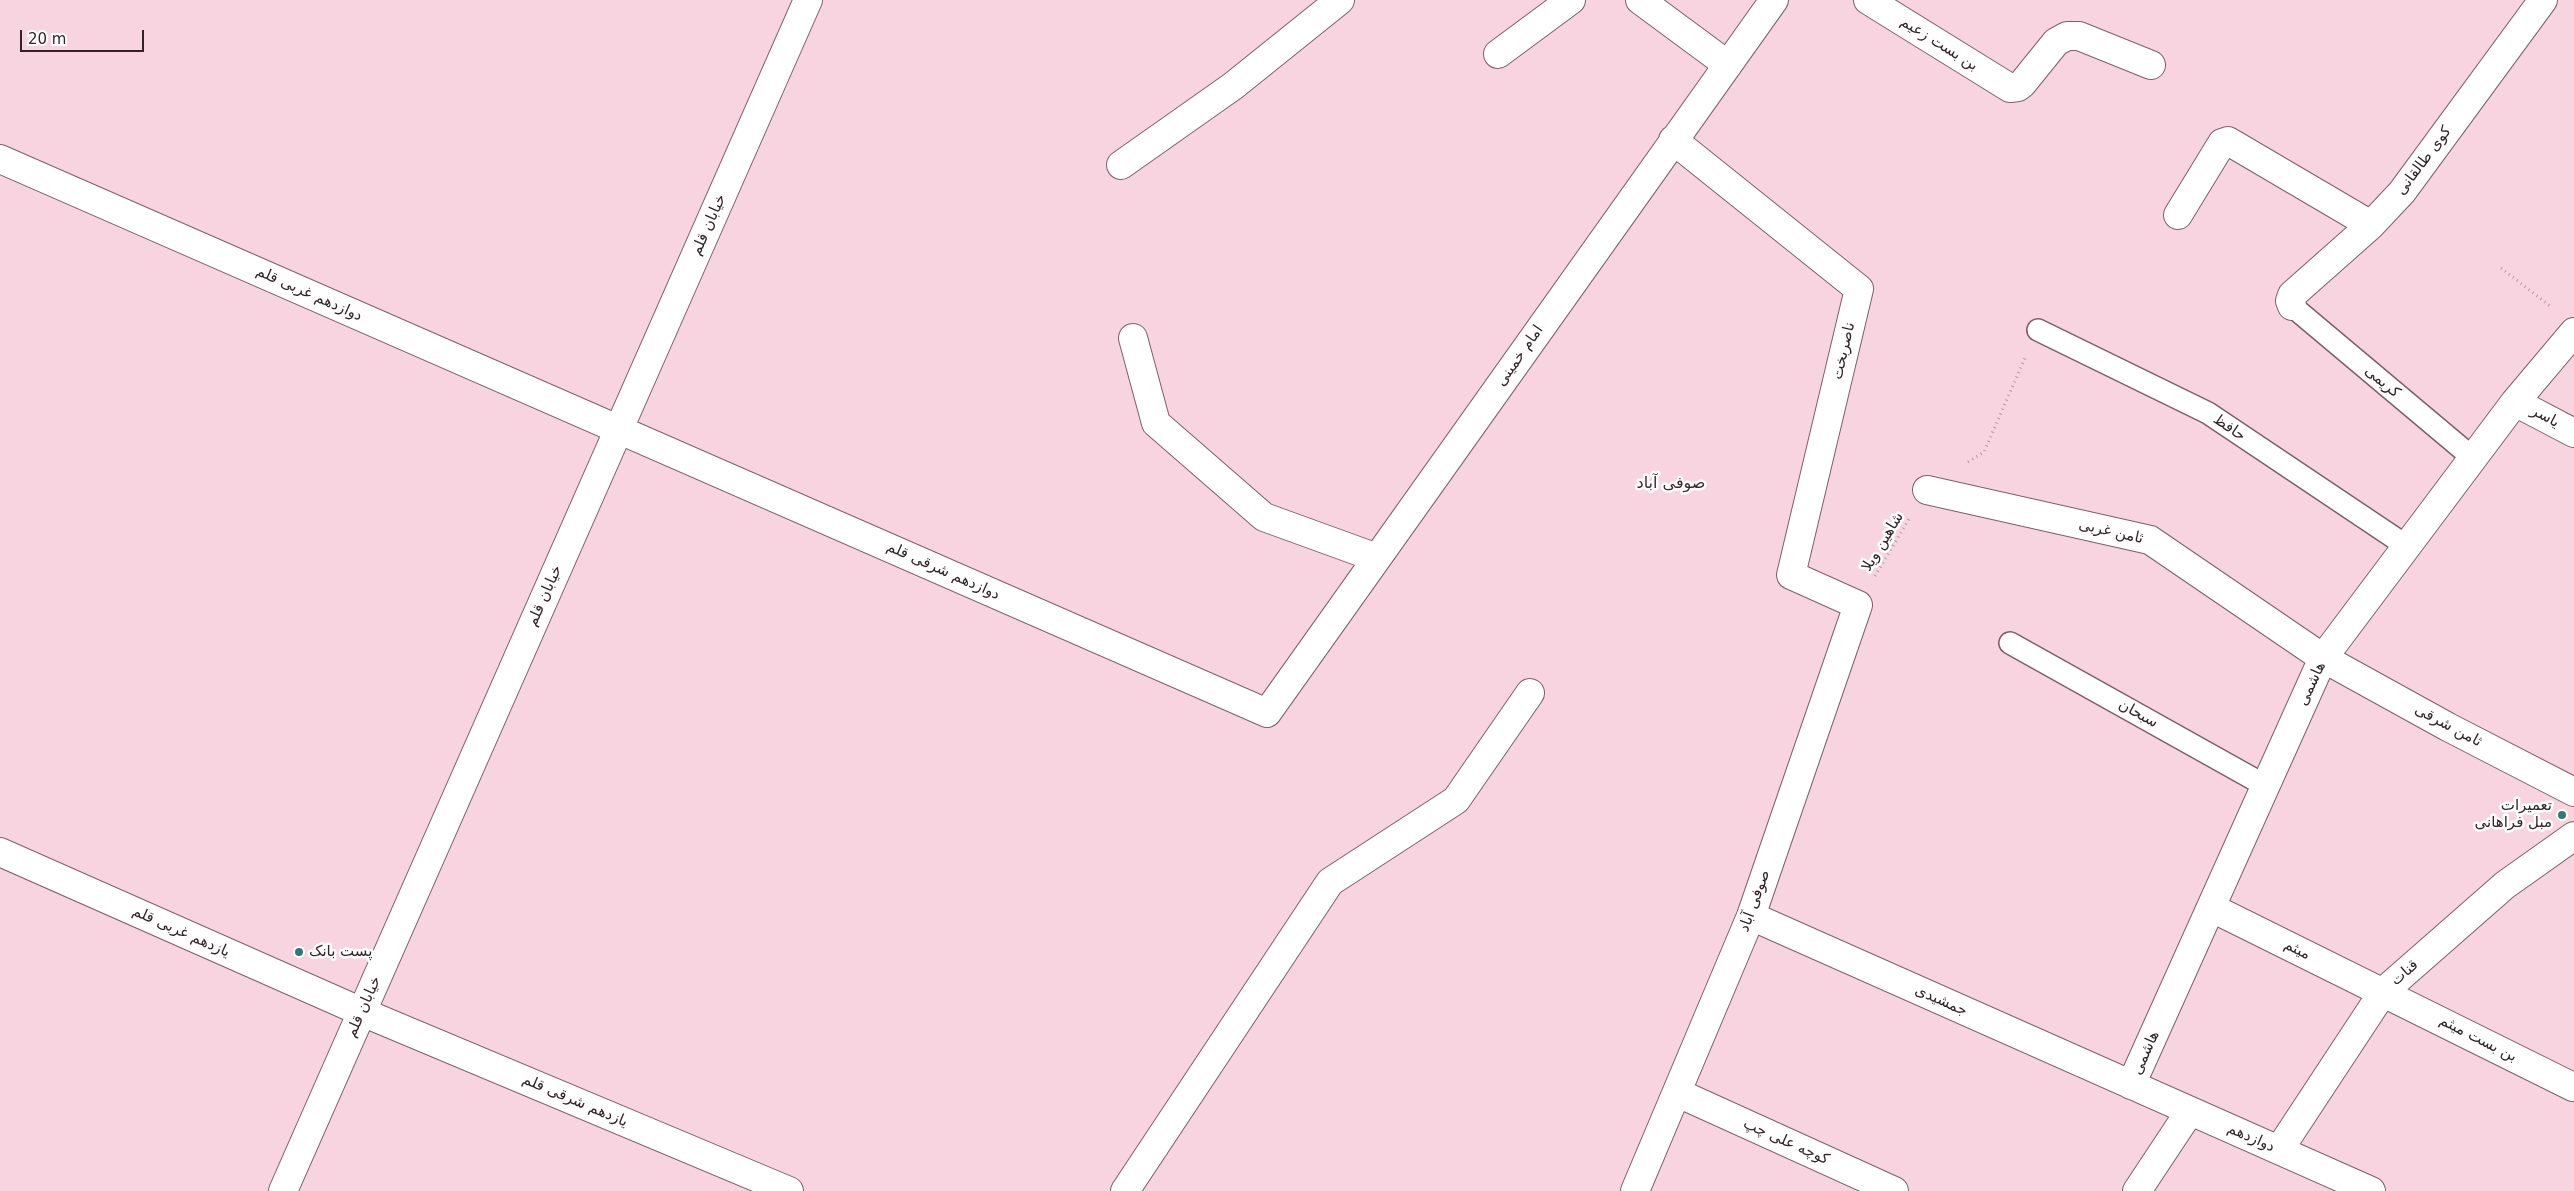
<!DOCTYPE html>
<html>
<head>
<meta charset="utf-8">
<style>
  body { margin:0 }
  #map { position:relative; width:2574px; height:1191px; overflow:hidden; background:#f7d4e0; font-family:"DejaVu Sans",sans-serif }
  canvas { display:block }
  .scale { position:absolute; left:20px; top:30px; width:124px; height:22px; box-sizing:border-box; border:2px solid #302428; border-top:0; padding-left:6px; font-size:15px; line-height:18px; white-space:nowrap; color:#302428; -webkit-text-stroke:4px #fff; paint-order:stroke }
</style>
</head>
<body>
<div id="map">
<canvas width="2574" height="1191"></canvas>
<div class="scale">20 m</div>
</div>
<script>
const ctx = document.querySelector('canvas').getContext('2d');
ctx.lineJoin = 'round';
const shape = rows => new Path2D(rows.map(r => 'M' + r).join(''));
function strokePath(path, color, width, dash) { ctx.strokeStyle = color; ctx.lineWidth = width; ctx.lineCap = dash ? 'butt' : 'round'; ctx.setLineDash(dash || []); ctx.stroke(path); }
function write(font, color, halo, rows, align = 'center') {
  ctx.font = font + ' "DejaVu Sans","Noto Naskh Arabic",sans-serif'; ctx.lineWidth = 5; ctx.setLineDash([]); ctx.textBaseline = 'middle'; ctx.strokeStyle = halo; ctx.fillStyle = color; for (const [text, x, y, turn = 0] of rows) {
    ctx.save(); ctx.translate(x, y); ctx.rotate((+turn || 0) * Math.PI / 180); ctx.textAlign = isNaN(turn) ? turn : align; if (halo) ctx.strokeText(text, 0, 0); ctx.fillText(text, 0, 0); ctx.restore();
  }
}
const service = shape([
  [2292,306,2473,458],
  [2038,330,2208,413,2408,547],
  [2010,643,2266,786]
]);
const minor = shape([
  [1640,0,1728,65],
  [1868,0,2010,88,2018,87,2022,84,2056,42,2067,36,2079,36,2151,65],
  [1498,54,1571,0],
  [0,159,1267,713,1774,0],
  [1121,165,1233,86,1340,0],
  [2178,215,2222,143,2228,141,2371,225],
  [2292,306,2290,301,2292,295,2371,225,2402,192,2543,0],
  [1133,338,1156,423,1264,517,1377,558],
  [2515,402,2574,433],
  [1927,490,2150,540,2323,658,2448,727,2574,792],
  [0,852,362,1012,789,1191],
  [2212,908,2573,1087],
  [1751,916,2371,1191],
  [2131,1085,2323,658,2515,402,2574,332],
  [1678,1093,1894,1191],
  [2279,1150,2383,992,2505,885,2574,836],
  [1125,1191,1330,882,1456,800,1530,693],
  [1635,1191,1751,916,1858,605,1791,575,1859,289,1673,140],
  [2137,1191,2190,1111]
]);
const tertiary = shape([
  [283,1191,808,0]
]);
strokePath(service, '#7e606a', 24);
strokePath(minor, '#7e606a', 30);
strokePath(tertiary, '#7e606a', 30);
strokePath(shape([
  [2501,268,2550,306],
  [1968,462,1984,452,2025,358],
  [1875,576,1909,519]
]), '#b59aa3', 3, [1, 4]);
strokePath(service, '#fff', 21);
strokePath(minor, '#fff', 28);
strokePath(tertiary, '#fff', 28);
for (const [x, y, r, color] of [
  [2562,815,5,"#2f787c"],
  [299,952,5,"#2f787c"]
]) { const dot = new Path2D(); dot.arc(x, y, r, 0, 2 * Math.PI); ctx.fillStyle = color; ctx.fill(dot); strokePath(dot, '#fff', 2); }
write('15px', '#302428', '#fff', [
  ["بن بست زعیم",1939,44,32],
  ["کوی طالقانی",2424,161,-53],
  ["خیابان قلم",709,225,-66],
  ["دوازدهم غربی قلم",309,294,24],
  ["ناصربخت",1844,351,-77],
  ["امام خمینی",1520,356,-55],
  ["کریمی",2382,382,40],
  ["یاسر",2545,417,28],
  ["حافظ",2229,428,34],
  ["ثامن غربی",2111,532,13],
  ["شاهین ویلا",1883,542,-59],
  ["دوازدهم شرقی قلم",943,571,24],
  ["خیابان قلم",545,596,-66],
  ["هاشمی",2312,684,-65],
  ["سبحان",2138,714,29],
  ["ثامن شرقی",2448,726,28],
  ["صوفی آباد",1755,901,-70],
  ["یازدهم غربی قلم",181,932,24],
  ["میثم",2297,950,26],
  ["قنات",2405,973,-41],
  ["جمشیدی",1941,1001,24],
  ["خیابان قلم",364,1007,-66],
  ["بن بست میثم",2478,1039,27],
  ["هاشمی",2146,1053,-66],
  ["یازدهم شرقی قلم",575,1101,23],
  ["دوازدهم",2251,1138,24],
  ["کوچه علی چپ",1786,1142,24]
]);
write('15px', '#302428', '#fff', [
  ["تعمیرات",2552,806],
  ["مبل فراهانی",2552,823],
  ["پست بانک",309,952,"left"]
], 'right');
write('16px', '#402630', '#fff', [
  ["صوفی آباد",1671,484]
]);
</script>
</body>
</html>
